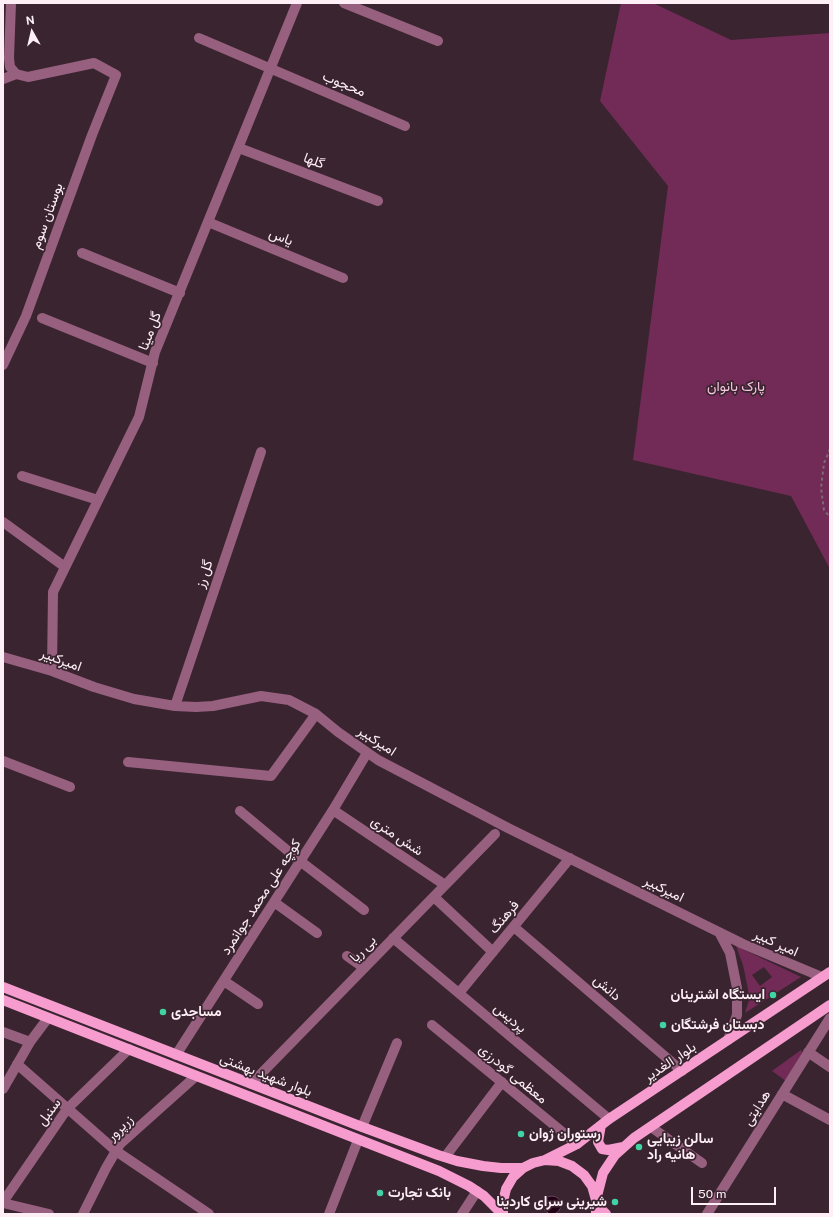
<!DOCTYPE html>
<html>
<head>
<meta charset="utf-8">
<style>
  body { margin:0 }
  #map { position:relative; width:833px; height:1217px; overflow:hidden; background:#3a2430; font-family:"Public Sans",sans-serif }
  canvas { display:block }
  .frame { position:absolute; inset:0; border:4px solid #feeff6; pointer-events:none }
  .north { position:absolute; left:12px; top:12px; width:40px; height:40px; -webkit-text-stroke:3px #3a2430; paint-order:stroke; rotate:352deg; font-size:11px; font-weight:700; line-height:16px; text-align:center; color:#feeff6 }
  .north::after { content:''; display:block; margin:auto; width:14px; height:18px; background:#feeff6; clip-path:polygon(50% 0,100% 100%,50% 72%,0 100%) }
  .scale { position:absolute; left:691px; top:1187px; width:85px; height:18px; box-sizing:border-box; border:2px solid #feeff6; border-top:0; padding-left:5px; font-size:12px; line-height:14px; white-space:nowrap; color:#feeff6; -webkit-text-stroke:3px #3a2430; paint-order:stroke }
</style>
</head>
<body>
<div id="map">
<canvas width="833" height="1217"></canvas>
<div class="frame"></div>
<div class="north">N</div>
<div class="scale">50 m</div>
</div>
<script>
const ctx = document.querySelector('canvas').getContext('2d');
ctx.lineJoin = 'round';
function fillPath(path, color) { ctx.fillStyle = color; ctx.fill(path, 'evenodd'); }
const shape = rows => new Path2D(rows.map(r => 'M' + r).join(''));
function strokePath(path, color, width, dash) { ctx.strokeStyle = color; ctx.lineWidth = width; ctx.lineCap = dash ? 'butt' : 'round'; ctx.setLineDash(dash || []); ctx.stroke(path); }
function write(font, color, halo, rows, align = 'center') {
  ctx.font = font + ' "Public Sans",Vazirmatn,sans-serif'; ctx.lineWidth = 3.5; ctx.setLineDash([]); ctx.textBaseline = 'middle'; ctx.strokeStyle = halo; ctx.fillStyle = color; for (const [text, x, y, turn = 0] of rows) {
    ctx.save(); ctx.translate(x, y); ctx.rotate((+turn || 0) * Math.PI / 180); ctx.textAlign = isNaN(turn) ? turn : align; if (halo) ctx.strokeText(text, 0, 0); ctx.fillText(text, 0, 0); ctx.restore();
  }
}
fillPath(shape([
  [621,3,653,3,731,40,830,33,830,569,791,496,633,460,668,186,600,101],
  [736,946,801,977,745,1013,749,1000,748,989,743,965],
  [764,967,772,977,760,986,752,975],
  [801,1050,803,1053,786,1081,772,1071]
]), '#722b56');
const water = shape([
  '543 1205a9 9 0 1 1 18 0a9 9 0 1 1-18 0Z'
]);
fillPath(water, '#240017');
strokePath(water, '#65485a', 1);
strokePath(shape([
  [830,449,824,463,821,488,824,510,830,517]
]), '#7e6a74', 2, [3, 3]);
strokePath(shape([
  [344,3,438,41],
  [199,38,405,126],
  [3,79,16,74],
  [239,148,378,201],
  [208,222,343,278],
  [82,253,180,293],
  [42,318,153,363],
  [3,365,26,316,92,135,116,75,94,63,28,77,16,74,10,67,9,58,11,3],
  [22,476,98,500],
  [3,522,65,567],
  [3,657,52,671,94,687,134,699,175,706,196,707,213,706,261,696,289,700,316,714,338,732,378,760,508,828,743,944,822,977],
  [52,671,53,592,139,417,155,352,297,3],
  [175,706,261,452],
  [3,761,70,787],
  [128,762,271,776,316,714],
  [333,810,445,885],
  [240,811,300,861,364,910],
  [434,897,493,952],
  [274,902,317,933],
  [514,927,682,1071],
  [719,932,730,953,737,988,737,1015,728,1040],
  [393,938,609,1119],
  [347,956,364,968],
  [224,981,258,1004],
  [459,993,570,858],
  [432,1025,577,1144],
  [3,1032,30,1042],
  [808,1052,830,1067],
  [176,1055,333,810,367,753],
  [17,1064,116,1151,209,1214],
  [251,1084,495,834],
  [3,1089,30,1042,48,1018],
  [782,1094,830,1120],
  [362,1127,397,1043],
  [651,1127,702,1163],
  [445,1157,502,1082],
  [3,1202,67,1109,129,1049],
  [3,1203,49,1214],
  [83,1214,106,1168,120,1144,196,1076],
  [329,1214,358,1140],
  [462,1214,477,1191],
  [707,1214,830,1018]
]), '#97607f', 10);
strokePath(shape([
  [3,987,357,1125,438,1155,457,1161,483,1166,501,1168,523,1168],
  [3,1000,439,1171,469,1186,484,1196,502,1214],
  [601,1125,598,1142,602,1149,608,1150,623,1147],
  [545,1160,577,1144,609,1119,830,972],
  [596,1200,603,1173,615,1155,634,1138,830,1005],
  [597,1205,606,1214],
  [503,1214,503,1202,506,1189,513,1177,523,1168,533,1163,545,1160,559,1161,572,1166,584,1175,592,1186,596,1200,596,1214]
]), '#f69cce', 10);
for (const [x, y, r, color] of [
  [773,995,4,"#3fd4a2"],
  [163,1012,4,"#3fd4a2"],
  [663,1025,4,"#3fd4a2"],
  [521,1134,4,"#3fd4a2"],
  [639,1147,4,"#3fd4a2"],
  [380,1193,4,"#3fd4a2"],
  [615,1202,4,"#3fd4a2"]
]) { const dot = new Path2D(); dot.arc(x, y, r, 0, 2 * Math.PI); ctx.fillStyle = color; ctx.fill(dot); strokePath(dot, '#3a2430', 1.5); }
write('14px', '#feeff6', '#3a2430', [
  ["محجوب",344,84,23],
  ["گلها",314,161,21],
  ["بوستان سوم",47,216,-70],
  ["یاس",281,237,22],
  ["گل مینا",150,331,-69],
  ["گل رز",204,574,-71],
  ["امیرکبیر",61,660,20],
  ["امیرکبیر",377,741,33],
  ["شش متری",397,836,34],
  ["امیرکبیر",664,889,26],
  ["کوچه علی محمد جوانمرد",261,897,-57],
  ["فرهنگ",504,917,-50],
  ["امیر کبیر",776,943,24],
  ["بی ریا",363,949,-46],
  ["دانش",607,988,41],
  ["پردیس",510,1018,40],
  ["بلوار الغدیر",670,1062,-34],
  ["معظمی گودرزی",513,1074,40],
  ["بلوار شهید بهشتی",266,1075,21],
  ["هدایتی",757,1108,-58],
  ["سنبل",49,1112,-53],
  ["زرپرور",120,1128,-45]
]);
write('14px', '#f4c6de', '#3a2430', [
  ["پارک بانوان",736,387]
]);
write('bold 14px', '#feeff6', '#3a2430', [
  ["ایستگاه اشترینان",765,995,"right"],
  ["مساجدی",171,1012],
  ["دبستان فرشتگان",671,1025],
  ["رستوران ژوان",529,1134],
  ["سالن زیبایی",647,1139],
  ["هانيه راد",647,1155],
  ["بانک تجارت",388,1193],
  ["شیرینی سرای کاردینا",607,1202,"right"]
], 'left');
</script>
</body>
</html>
